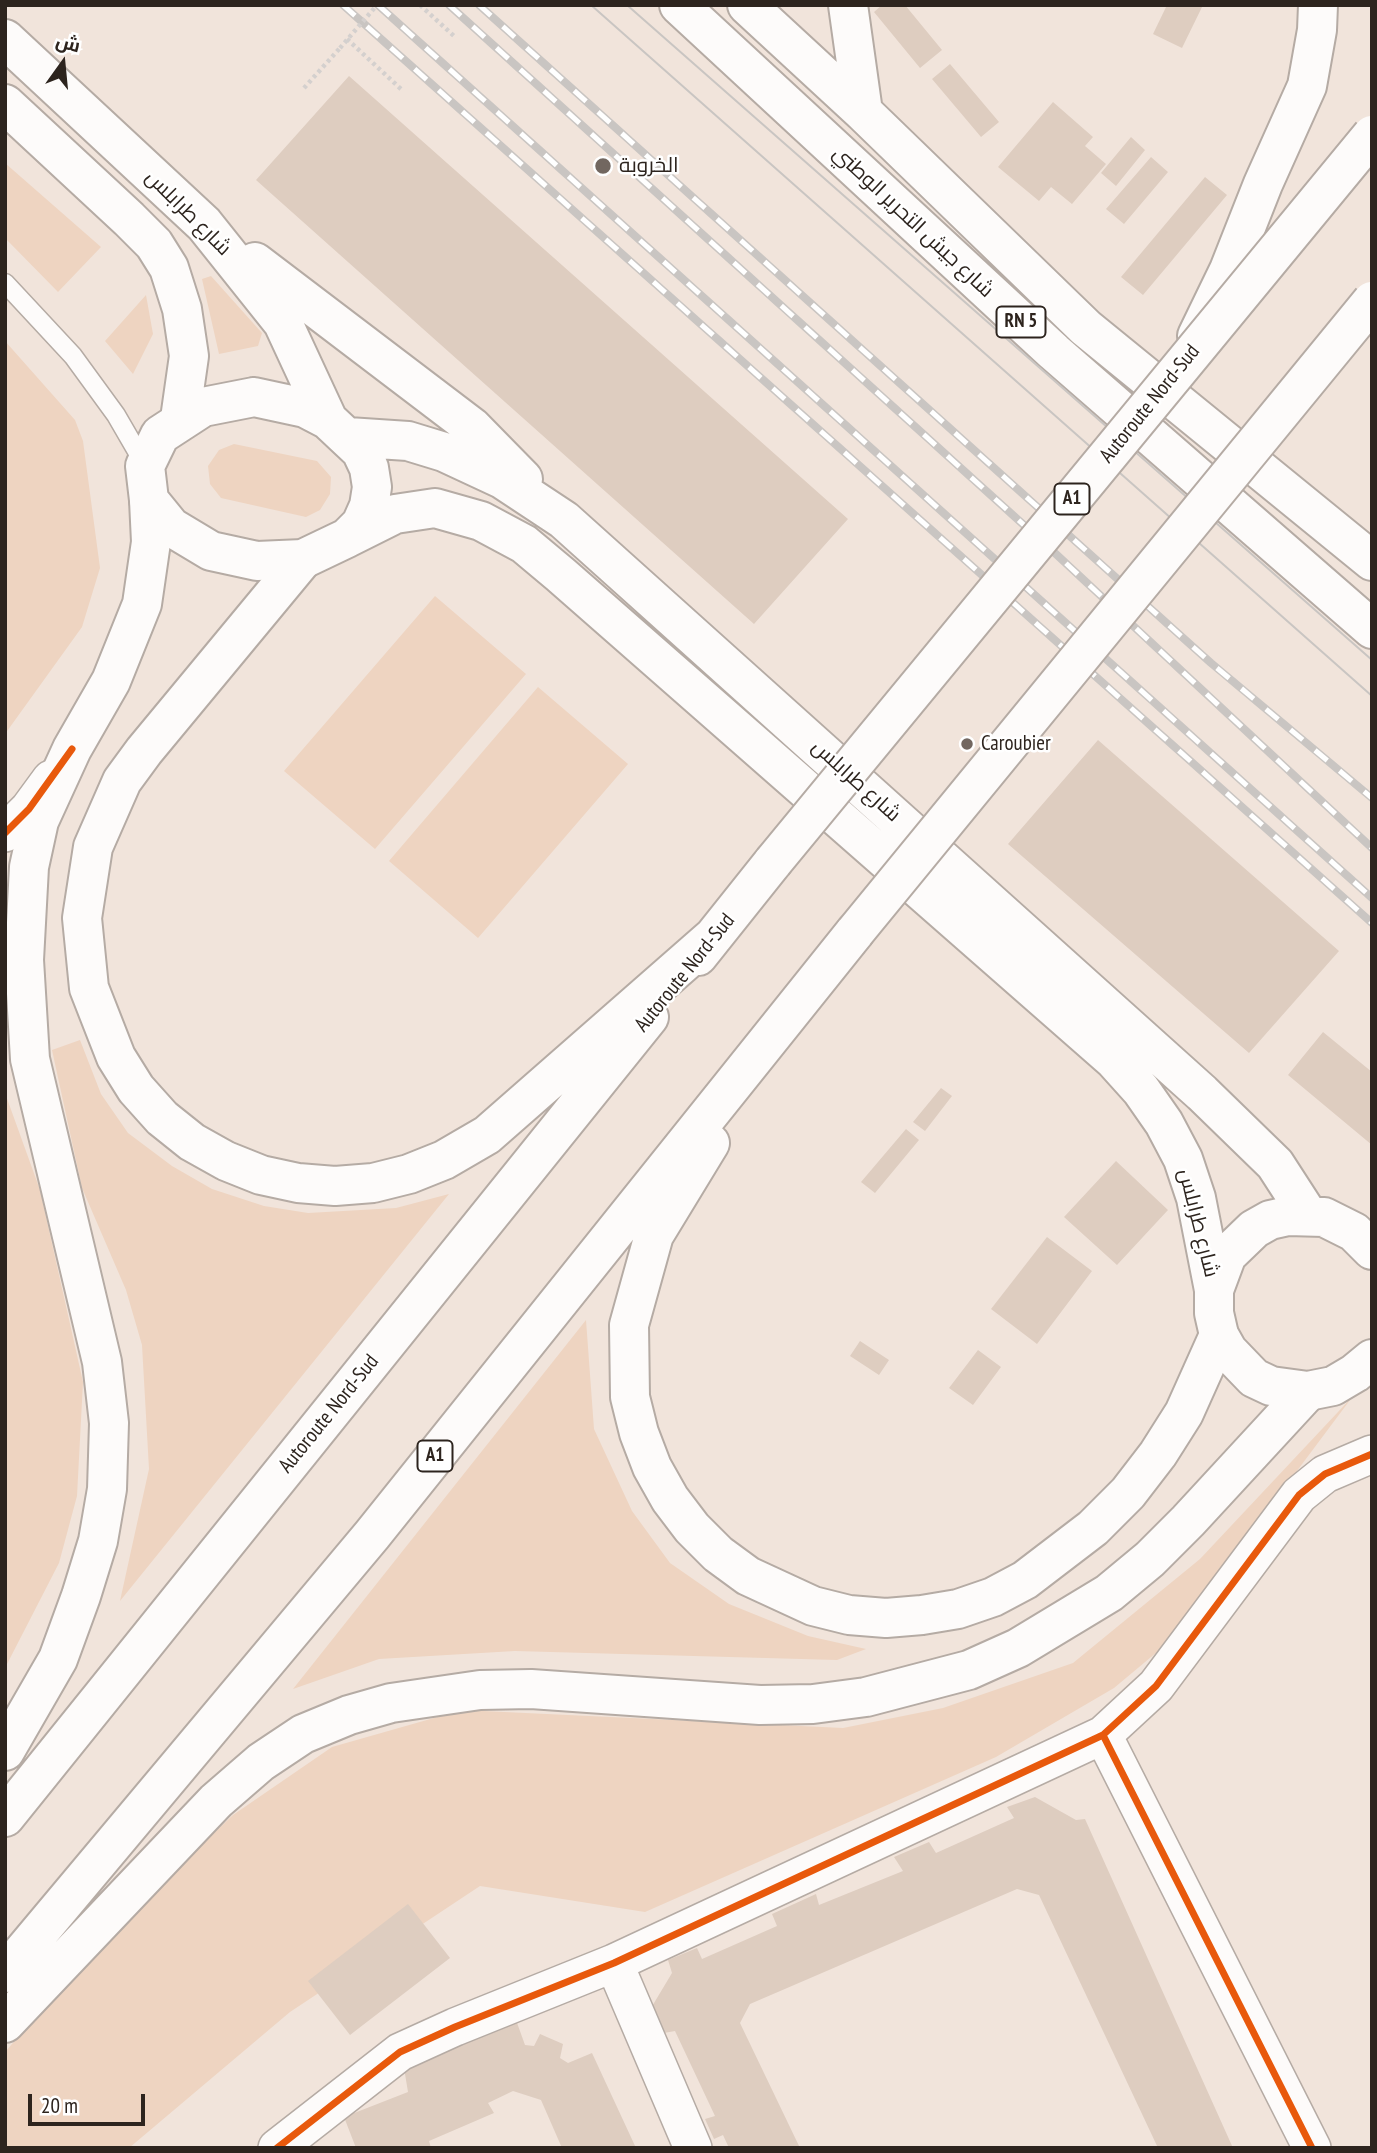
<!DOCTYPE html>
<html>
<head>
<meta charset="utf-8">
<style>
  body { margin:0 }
  #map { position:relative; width:1377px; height:2153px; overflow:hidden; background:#f1e4db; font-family:"PT Sans Narrow",Cairo,sans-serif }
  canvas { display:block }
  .frame { position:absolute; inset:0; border:7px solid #2d241e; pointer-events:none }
  .north { position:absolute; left:28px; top:28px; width:70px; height:70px; -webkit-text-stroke:5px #fff; paint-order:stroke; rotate:15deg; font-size:19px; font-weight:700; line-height:28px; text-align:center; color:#2d241e }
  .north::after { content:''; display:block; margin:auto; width:24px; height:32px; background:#2d241e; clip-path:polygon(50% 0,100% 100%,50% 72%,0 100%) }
  .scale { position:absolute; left:28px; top:2094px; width:117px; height:32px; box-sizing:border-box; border:4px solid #2d241e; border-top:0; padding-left:9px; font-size:21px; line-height:24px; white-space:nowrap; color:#2d241e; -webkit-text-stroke:5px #fff; paint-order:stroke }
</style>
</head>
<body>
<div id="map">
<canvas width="1377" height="2153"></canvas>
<div class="frame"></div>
<div class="north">ش</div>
<div class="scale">20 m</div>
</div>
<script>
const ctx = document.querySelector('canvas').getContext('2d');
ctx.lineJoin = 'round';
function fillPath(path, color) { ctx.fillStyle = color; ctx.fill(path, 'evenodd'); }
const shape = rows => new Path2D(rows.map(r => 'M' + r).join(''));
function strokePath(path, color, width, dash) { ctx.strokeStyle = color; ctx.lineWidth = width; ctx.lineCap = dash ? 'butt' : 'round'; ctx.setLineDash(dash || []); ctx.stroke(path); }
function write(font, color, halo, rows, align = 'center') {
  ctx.font = font + ' "PT Sans Narrow",Cairo,sans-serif'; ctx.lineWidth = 5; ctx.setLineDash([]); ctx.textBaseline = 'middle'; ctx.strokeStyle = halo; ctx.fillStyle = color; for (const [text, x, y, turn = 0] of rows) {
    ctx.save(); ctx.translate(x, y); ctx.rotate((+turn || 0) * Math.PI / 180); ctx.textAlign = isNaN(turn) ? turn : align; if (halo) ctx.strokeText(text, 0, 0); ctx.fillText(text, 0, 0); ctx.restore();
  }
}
fillPath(shape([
  [5,163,101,247,58,292,5,238],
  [211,276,262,333,258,346,219,354,202,279],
  [146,295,153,334,133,374,105,341],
  [5,341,75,420,83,441,100,568,82,627,5,734],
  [234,444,317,461,331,477,330,494,320,510,306,517,221,498,210,484,208,466,219,450],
  [435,596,526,674,375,849,284,771],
  [538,687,628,764,478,938,389,861],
  [80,1040,101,1094,128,1133,172,1166,212,1189,264,1206,308,1213,396,1208,449,1194,120,1601,149,1469,142,1345,126,1290,82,1188,52,1050],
  [5,1093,40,1190,83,1382,77,1496,59,1563,5,1668],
  [586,1320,594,1429,632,1511,670,1563,729,1604,808,1636,866,1649,837,1660,515,1651,379,1659,293,1689],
  [1353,1396,1169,1642,1114,1688,996,1757,645,1912,480,1886,290,2012,129,2148,5,2148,5,2052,107,1935,233,1815,332,1747,462,1710,843,1728,943,1708,1073,1663,1200,1559]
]), '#eed4c1');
fillPath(shape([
  [882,5,905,5,942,50,920,68,874,12],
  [1167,5,1203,5,1182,48,1153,34],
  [950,64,999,122,981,137,932,79],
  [349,76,848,519,754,624,256,180],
  [1053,102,1093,137,1085,146,1106,164,1072,204,1051,187,1039,201,998,167],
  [1131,137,1145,150,1116,186,1101,173],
  [1151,157,1168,172,1124,224,1106,209],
  [1205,177,1227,195,1143,295,1121,277],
  [1098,740,1339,951,1249,1053,1008,844],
  [1323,1032,1372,1072,1372,1145,1288,1075],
  [941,1088,952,1096,925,1131,913,1122],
  [906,1129,919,1140,875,1193,861,1182],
  [1116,1161,1168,1210,1117,1265,1064,1217],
  [1047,1237,1092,1271,1037,1344,991,1309],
  [860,1341,889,1360,879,1375,850,1356],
  [978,1350,1001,1367,973,1405,949,1388],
  [1035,1797,1076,1820,1085,1819,1233,2148,1158,2148,1039,1895,1017,1889,750,2004,740,2023,800,2148,729,2148,723,2135,714,2139,705,2119,715,2116,675,2031,664,2033,651,2008,672,1973,668,1960,697,1948,702,1959,777,1926,772,1914,816,1894,819,1905,903,1871,894,1857,929,1842,936,1853,1014,1818,1007,1807],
  [408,1904,450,1958,350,2035,308,1981],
  [516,2020,525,2045,534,2046,540,2034,563,2044,560,2058,568,2063,592,2053,636,2148,562,2148,541,2100,513,2091,488,2103,494,2113,429,2141,431,2148,356,2148,344,2117,408,2092,404,2068]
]), '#decdc0');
const lane = shape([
  [5,283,73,356,116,415,145,465]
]);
const street = shape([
  [5,833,29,809,51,779],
  [1103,1735,1312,2148],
  [614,1963,693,2148],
  [277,2148,400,2052,455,2027,614,1963,1103,1735,1156,1686,1299,1495,1325,1474,1372,1454]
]);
const secondary = shape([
  [5,39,204,224,283,323,328,420],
  [5,104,129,219,154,244,169,268,182,309,189,356,180,419],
  [255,262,472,427,523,479],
  [254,397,305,408,328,420,361,451,369,468,372,487,369,506,361,524,347,538,303,559,257,561,211,551,171,527,149,500,145,466,160,435,203,407,254,397],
  [348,437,408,441,444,452,502,479,564,520,1202,1093,1275,1164,1308,1215],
  [347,538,395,514,435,508,481,521,524,544,561,575,1114,1060,1141,1090,1164,1123,1183,1159,1196,1198,1214,1290],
  [1372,1250,1354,1232,1324,1217,1288,1216,1270,1220,1254,1229,1227,1255,1214,1290,1214,1313,1219,1335,1228,1351,1254,1378,1271,1386,1308,1391,1333,1386,1355,1373,1372,1359]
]);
const highway = shape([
  [679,5,1054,352,1372,629],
  [747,5,863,112,1086,328,1372,561],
  [848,5,863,112],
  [1197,336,1229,270,1263,184,1307,86,1317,30,1318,5],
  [303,559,144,751,122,781,93,847,82,918,89,988,116,1057,136,1089,162,1118,192,1142,226,1161,261,1175,298,1183,335,1186,373,1183,409,1174,444,1160,487,1135,713,937],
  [698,956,773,862],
  [710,1143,654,1235,629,1325,630,1397,639,1433,652,1467,670,1499,692,1528,718,1554,748,1576,813,1606,849,1615,886,1618,922,1615,958,1609,993,1597,1025,1580,1093,1528,1128,1493,1158,1454,1184,1413,1219,1335],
  [5,1751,58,1659,81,1596,98,1541,107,1489,109,1423,102,1362,30,1059,24,960,29,867,39,821,72,749,111,681,142,604,151,542,149,500],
  [5,1817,649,1017],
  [5,1973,372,1535,855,932],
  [5,2023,216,1801,261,1762,303,1734,349,1715,391,1703,480,1690,531,1689,760,1705,813,1704,866,1697,969,1670,1018,1648,1109,1593,1150,1559,1188,1521,1308,1391]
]);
strokePath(lane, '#b5aba4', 21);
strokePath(street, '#b5aba4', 40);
strokePath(secondary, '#b5aba4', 42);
strokePath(highway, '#b5aba4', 42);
strokePath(shape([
  [420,5,454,36],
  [347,39,402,90],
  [304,88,340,48]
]), '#d4d0ce', 4.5, [3.5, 3.5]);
strokePath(lane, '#fdfbfa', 18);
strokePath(street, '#fdfbfa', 37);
strokePath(secondary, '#fdfbfa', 38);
strokePath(highway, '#fdfbfa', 38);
strokePath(shape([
  [591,5,1372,696],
  [627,5,1372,660]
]), '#c9c5c2', 2);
const rail = shape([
  [343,5,1372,923],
  [378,5,1372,898],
  [449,5,1057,555,1372,848],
  [479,5,1211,663,1372,798]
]);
strokePath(rail, '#c9c5c2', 8);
strokePath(rail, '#fff', 5, [16]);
const highwayBridge = shape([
  [773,862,1372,135],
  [855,932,1372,301]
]);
strokePath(highwayBridge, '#b5aba4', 42, []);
strokePath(shape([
  [340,48,377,5]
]), '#d4d0ce', 4.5, [3.5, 3.5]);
strokePath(highwayBridge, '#fdfbfa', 38);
strokePath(shape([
  [5,833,29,809,72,749],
  [1103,1735,1312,2148],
  [277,2148,400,2052,455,2027,614,1963,1103,1735,1156,1686,1299,1495,1325,1474,1372,1454]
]), '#e8590c', 7);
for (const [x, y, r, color] of [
  [603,166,9,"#726760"],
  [967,744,7,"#726760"]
]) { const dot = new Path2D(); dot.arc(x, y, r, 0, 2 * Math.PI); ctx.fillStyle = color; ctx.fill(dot); strokePath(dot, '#fff', 2.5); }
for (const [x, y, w] of [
  [1021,322,49],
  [1072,499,35],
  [435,1456,35]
]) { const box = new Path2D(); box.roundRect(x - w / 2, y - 15.5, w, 31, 5); ctx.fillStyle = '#fff'; ctx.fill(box); strokePath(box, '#2d241e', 2); }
write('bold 19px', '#2d241e', null, [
  ["RN 5",1021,322],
  ["A1",1072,499],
  ["A1",435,1456]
]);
write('21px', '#2d241e', '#fff', [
  ["الخروبة",619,166],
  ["Caroubier",981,744]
], 'left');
write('21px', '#2d241e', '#fff', [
  ["شارع طرابلس",188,213,45],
  ["شارع جيش التحرير الوطني",913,222,43],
  ["Autoroute Nord-Sud",1150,404,-51],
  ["شارع طرابلس",856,781,42],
  ["Autoroute Nord-Sud",685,973,-51],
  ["شارع طرابلس",1198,1223,76],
  ["Autoroute Nord-Sud",329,1414,-51]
]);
</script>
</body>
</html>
